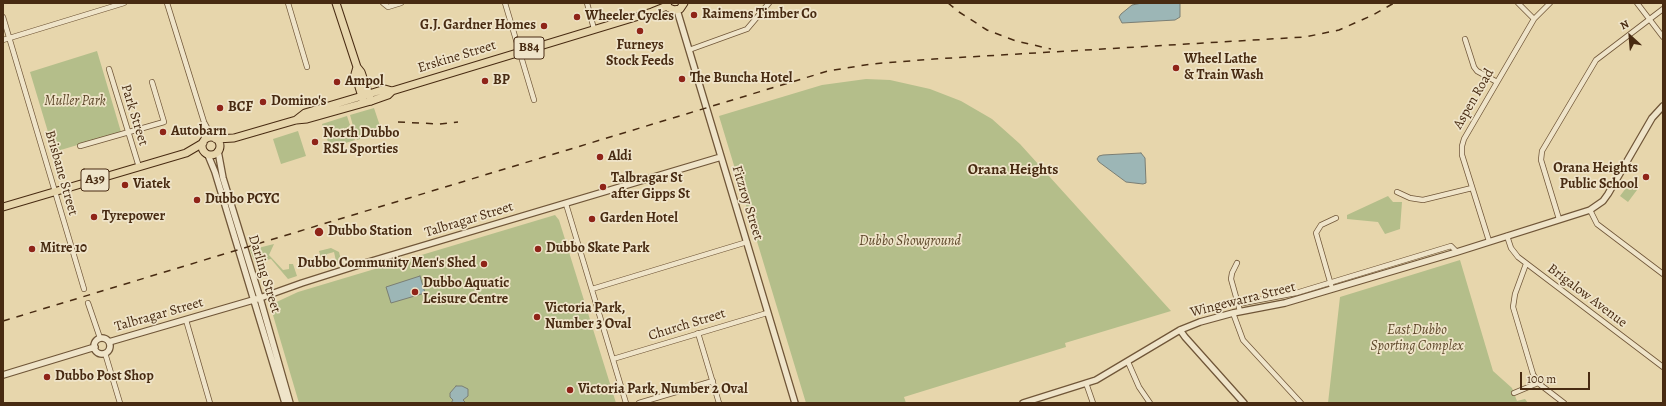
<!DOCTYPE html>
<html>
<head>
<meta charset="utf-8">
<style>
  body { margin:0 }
  #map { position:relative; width:1666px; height:406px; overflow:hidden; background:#e7d6ac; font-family:Alegreya,serif }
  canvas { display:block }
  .frame { position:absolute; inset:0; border:4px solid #482b12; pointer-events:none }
  .north { position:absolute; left:1610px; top:16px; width:40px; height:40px; -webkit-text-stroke:3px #efe4c9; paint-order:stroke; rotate:334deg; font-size:11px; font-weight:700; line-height:16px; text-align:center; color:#482b12 }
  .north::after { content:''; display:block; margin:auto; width:14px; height:18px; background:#482b12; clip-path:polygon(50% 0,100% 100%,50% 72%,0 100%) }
  .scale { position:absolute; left:1520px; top:372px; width:70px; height:18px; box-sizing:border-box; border:2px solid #482b12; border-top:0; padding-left:5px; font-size:12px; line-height:14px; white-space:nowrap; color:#482b12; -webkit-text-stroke:3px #efe4c9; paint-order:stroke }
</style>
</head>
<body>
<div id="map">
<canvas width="1666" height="406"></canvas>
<div class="frame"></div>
<div class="north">N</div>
<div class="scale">100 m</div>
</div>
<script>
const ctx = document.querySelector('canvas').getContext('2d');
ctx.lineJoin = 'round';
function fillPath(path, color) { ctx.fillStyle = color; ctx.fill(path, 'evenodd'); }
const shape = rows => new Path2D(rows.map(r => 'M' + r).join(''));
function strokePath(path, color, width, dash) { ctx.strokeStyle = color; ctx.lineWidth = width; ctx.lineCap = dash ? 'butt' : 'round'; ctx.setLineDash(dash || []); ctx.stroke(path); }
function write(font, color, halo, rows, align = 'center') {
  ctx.font = font + ' Alegreya,serif'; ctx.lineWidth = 3.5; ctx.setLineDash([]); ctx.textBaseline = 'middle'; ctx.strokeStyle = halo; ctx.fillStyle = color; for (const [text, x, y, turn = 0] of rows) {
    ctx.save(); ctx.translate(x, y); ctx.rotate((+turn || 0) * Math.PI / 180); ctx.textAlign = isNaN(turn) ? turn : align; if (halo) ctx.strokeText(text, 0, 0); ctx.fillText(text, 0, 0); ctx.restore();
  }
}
fillPath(shape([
  [97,51,121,132,54,152,30,72],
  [866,79,890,80,930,89,961,101,992,119,1020,144,1171,311,1065,343,1066,347,904,397,906,403,806,403,719,116,822,85],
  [374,108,382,132,357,140,350,115],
  [347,116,355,140,330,148,322,124],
  [298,131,306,156,281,164,273,139],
  [1629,184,1637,190,1628,202,1620,196],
  [1388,196,1393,202,1402,202,1400,229,1385,234,1378,222,1347,219,1347,215],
  [555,215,559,220,616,403,299,403,270,305,298,292],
  [274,244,269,255,283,270,289,269,289,264,293,264,297,276,288,279,271,259,255,262,250,250],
  [331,248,339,252,341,260,337,264,324,268,323,265,336,261,334,252,327,254,327,256,321,258,319,251],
  [1460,260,1493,371,1512,388,1517,401,1525,399,1528,403,1328,403,1340,297]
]), '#b4be8a');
const water = shape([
  [1142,3,1180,3,1180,17,1175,20,1122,23,1119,17,1121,14,1132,5,1142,3],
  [1141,153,1145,158,1146,183,1143,184,1126,182,1099,162,1097,159,1099,156,1103,155,1141,153],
  [420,276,425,293,391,303,386,287,420,276],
  [456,386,462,386,468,389,468,396,463,400,466,403,451,403,453,400,450,397,450,393,456,386]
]);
fillPath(water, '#9cb6b6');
strokePath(water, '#7a7e74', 1);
const minor = shape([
  [167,3,204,122,212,137],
  [288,3,307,67],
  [383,3,388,7,401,3],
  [505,3,534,100],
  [587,3,594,29],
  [1518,3,1534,19],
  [1637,3,1663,37],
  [3,17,84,289],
  [1465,39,1474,67,1477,71,1497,82],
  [3,40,124,3],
  [689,50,747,29,769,3],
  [109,69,139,167],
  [204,140,204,124],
  [80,146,164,122,152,82],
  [1397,192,1410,198,1423,200,1472,188],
  [566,204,626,403],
  [1590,210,1597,224,1663,274],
  [1559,219,1541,160,1542,151,1596,60,1663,9],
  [1507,236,1511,248,1518,257,1663,367],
  [1489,241,1462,155,1462,146,1464,139,1534,19,1550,3],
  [1237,263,1232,273,1231,279,1240,311],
  [1526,264,1515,294,1513,307,1533,374,1538,383,1564,403],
  [1331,285,1316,233,1321,225,1336,218],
  [592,289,747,242],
  [88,303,100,338],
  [1238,304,1296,293,1451,246,1457,252],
  [1233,313,1243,340,1301,403],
  [186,320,210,403],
  [698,333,719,403],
  [105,353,120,403],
  [613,359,767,313],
  [1128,362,1139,387,1150,403],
  [1086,383,1093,403],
  [1514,393,1538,383],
  [639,403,713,381]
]);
const tertiary = shape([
  [677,10,795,403],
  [218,151,223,178,260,298,290,403],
  [208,155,215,172,285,403],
  [1180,330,1185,337,1244,403],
  '94 346a8 8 0 1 1 16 0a8 8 0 1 1-16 0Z',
  [109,342,260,298,302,283,365,263,721,157],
  [3,375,95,347],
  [1023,403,1096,380,1180,330,1200,322,1233,313,1285,303,1457,252,1590,210,1603,201,1608,194,1652,118,1663,106]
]);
const primary = shape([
  [666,3,669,8,674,10,680,9,684,3],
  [369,94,385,89,392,91,652,12,667,6],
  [371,101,388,95,392,91]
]);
const trunk = shape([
  [357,67,355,74,363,100],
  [296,120,305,113,369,94],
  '202 146a9 9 0 1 1 18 0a9 9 0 1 1-18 0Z',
  [216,139,234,138,296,120,307,119,371,101,361,72,357,67,336,3],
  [3,207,186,153,203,143]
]);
strokePath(minor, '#705638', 6);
strokePath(tertiary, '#705638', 8);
strokePath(primary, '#482b12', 9);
strokePath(trunk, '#482b12', 9);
strokePath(minor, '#efe4c9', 4.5);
strokePath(tertiary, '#efe4c9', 5.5);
strokePath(primary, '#e7d6ac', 7);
strokePath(trunk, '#e7d6ac', 7);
strokePath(shape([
  [948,3,959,12,987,30,1016,41,1051,49],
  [398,122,439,124,458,122],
  [3,321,828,71,871,64,934,59,1305,37,1339,30,1373,15,1394,3]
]), '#482b12', 1.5, [7, 7]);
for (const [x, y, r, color] of [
  [694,15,4,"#8f2418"],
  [577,17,4,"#8f2418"],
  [544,26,4,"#8f2418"],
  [640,31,4,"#8f2418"],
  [1176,68,4,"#8f2418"],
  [682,79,4,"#8f2418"],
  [485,81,4,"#8f2418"],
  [337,82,4,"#8f2418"],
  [263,102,4,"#8f2418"],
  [220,108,4,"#8f2418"],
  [163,132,4,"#8f2418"],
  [315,142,4,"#8f2418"],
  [600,157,4,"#8f2418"],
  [1646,177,4,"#8f2418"],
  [125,185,4,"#8f2418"],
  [603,187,4,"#8f2418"],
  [197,200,4,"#8f2418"],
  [94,217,4,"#8f2418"],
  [592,219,4,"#8f2418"],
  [319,232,5,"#8f2418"],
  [32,249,4,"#8f2418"],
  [538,249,4,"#8f2418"],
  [484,264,4,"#8f2418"],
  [415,292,4,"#8f2418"],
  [537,317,4,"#8f2418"],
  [47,377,4,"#8f2418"],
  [570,390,4,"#8f2418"]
]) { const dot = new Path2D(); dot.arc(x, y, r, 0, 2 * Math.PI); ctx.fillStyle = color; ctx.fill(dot); strokePath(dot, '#efe4c9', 1.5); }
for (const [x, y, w] of [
  [529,48,30],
  [95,180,28]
]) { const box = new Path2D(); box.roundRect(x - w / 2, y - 11, w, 22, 3); ctx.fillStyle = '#efe4c9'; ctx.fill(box); strokePath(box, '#482b12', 1); }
write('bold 13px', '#482b12', null, [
  ["B84",529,48],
  ["A39",95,180]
]);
write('bold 14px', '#482b12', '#efe4c9', [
  ["Raimens Timber Co",702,15],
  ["Wheeler Cycles",585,17],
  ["G.J. Gardner Homes",536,26,"right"],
  ["Furneys",640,46,"center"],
  ["Stock Feeds",640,62,"center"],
  ["Wheel Lathe",1184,60],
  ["& Train Wash",1184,76],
  ["The Buncha Hotel",690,79],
  ["BP",493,81],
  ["Ampol",345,82],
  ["Domino's",271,102],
  ["BCF",228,108],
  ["Autobarn",171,132],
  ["North Dubbo",323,134],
  ["RSL Sporties",323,150],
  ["Aldi",608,157],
  ["Orana Heights",1638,169,"right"],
  ["Public School",1638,185,"right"],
  ["Talbragar St",611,179],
  ["after Gipps St",611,195],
  ["Viatek",133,185],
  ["Dubbo PCYC",205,200],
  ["Tyrepower",102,217],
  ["Garden Hotel",600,219],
  ["Dubbo Station",328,232],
  ["Mitre 10",40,249],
  ["Dubbo Skate Park",546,249],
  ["Dubbo Community Men's Shed",476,264,"right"],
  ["Dubbo Aquatic",423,284],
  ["Leisure Centre",423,300],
  ["Victoria Park,",545,309],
  ["Number 3 Oval",545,325],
  ["Dubbo Post Shop",55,377],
  ["Victoria Park, Number 2 Oval",578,390]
], 'left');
write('14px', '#482b12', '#efe4c9', [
  ["Erskine Street",457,57,-17],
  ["Aspen Road",1474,99,-60],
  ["Park Street",134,115,73],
  ["Brisbane Street",61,173,74],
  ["Fitzroy Street",747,203,73],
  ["Talbragar Street",469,220,-17],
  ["Darling Street",264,274,73],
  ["Brigalow Avenue",1587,296,37],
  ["Wingewarra Street",1243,300,-14],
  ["Talbragar Street",159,315,-16],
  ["Church Street",687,325,-17]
]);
write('italic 14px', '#5e482a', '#efe4c9', [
  ["Muller Park",75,102],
  ["Dubbo Showground",910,242],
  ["East Dubbo",1417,331],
  ["Sporting Complex",1417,347]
]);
write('bold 15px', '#482b12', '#efe4c9', [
  ["Orana Heights",1013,170]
]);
</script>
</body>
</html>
